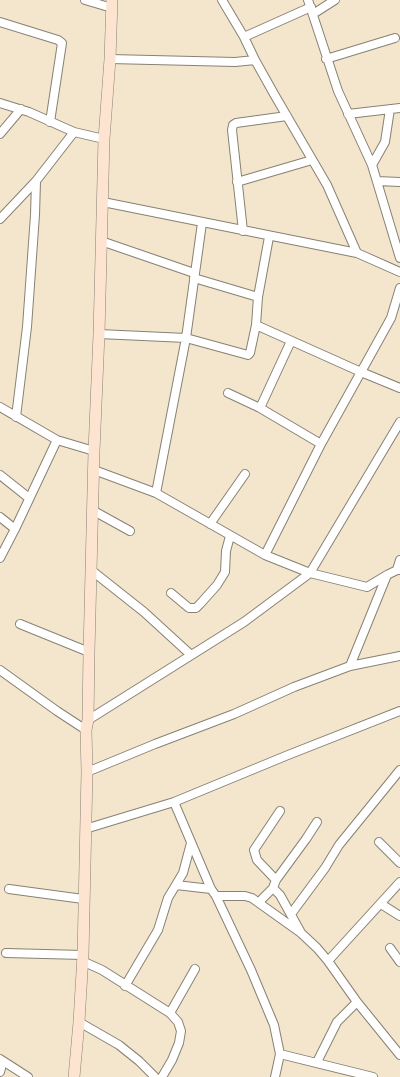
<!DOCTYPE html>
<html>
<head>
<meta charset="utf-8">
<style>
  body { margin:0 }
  canvas { display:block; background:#f3e6cd }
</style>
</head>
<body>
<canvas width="400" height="1077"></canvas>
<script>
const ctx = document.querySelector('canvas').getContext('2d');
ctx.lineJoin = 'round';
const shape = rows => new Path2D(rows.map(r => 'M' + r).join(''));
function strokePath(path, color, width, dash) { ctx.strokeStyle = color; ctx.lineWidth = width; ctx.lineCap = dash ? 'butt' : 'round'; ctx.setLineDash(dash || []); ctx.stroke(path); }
const street = shape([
  [85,0,112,8],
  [222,0,244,37,255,60,274,94,327,185,357,253],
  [308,0,338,91,372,165,400,258],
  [313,14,335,0],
  [0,22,58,40,62,43,50,122],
  [244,37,311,7],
  [110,59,235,62,255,60],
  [326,59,395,38],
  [0,103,29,112,74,132,104,139],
  [348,114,400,108],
  [0,134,21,109],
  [372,165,385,142,390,109],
  [377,181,400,182],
  [237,182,312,160],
  [103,202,357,253,400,272],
  [0,219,36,181,74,132],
  [243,231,232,130,233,125,236,123,287,116],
  [269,237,258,297,256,325,361,372,400,388],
  [101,241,194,273],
  [194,278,258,297],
  [99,334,186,338,248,355,250,353,256,325],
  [228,393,260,408,321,444],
  [0,407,57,440,94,451],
  [260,408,291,341],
  [16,417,27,327,35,215,36,181],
  [94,470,156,493,265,555,310,573,367,587,387,575,397,570,400,570],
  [0,475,29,498],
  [156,493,186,338,202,223],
  [92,510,130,531],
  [0,517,15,529],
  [210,524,245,474],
  [265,555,321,444,391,318,400,288],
  [0,558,15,529,57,440],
  [91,570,144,612,191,655],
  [397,570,400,560],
  [171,593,189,608,196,608,200,604,217,585,225,572,226,551,230,536],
  [20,624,89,652],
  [350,666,387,575],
  [0,670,57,711,86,730],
  [88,720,244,622,310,573,400,422],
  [87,772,155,744,234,714,294,687,350,666,400,656],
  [174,802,211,889,216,896,251,970,274,1025,280,1054,373,1077],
  [85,829,174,802,288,755,400,711],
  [379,842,400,863],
  [276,880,257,860,254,850,280,811],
  [176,885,211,889],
  [273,888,280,895,300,931],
  [9,889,83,899],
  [216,896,245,896,252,898,301,933,317,948,328,961,357,1002,400,1055],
  [260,903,262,899,273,888,276,880,306,839,317,822],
  [381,904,400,916],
  [291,914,325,868,339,845,400,770],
  [390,948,400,962],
  [6,953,83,955],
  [82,961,102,970,170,1013,178,1022,181,1031,179,1043,172,1060,162,1077],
  [328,961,400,882],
  [125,986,158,930,168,898,183,873,191,843],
  [170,1013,195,969],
  [79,1022,119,1045,139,1061,155,1077],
  [0,1059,28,1077],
  [317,1062,337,1022,357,1002],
  [0,1072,3,1061],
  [275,1077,280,1054]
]);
const secondary = shape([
  [74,1077,79,1022,83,955,87,772,86,730,88,720,89,652,94,451,99,334,104,139,110,59,112,0]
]);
strokePath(street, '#888174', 10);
strokePath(secondary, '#888174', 12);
strokePath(street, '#fff', 8);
strokePath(secondary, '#fde4d1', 11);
</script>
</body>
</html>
